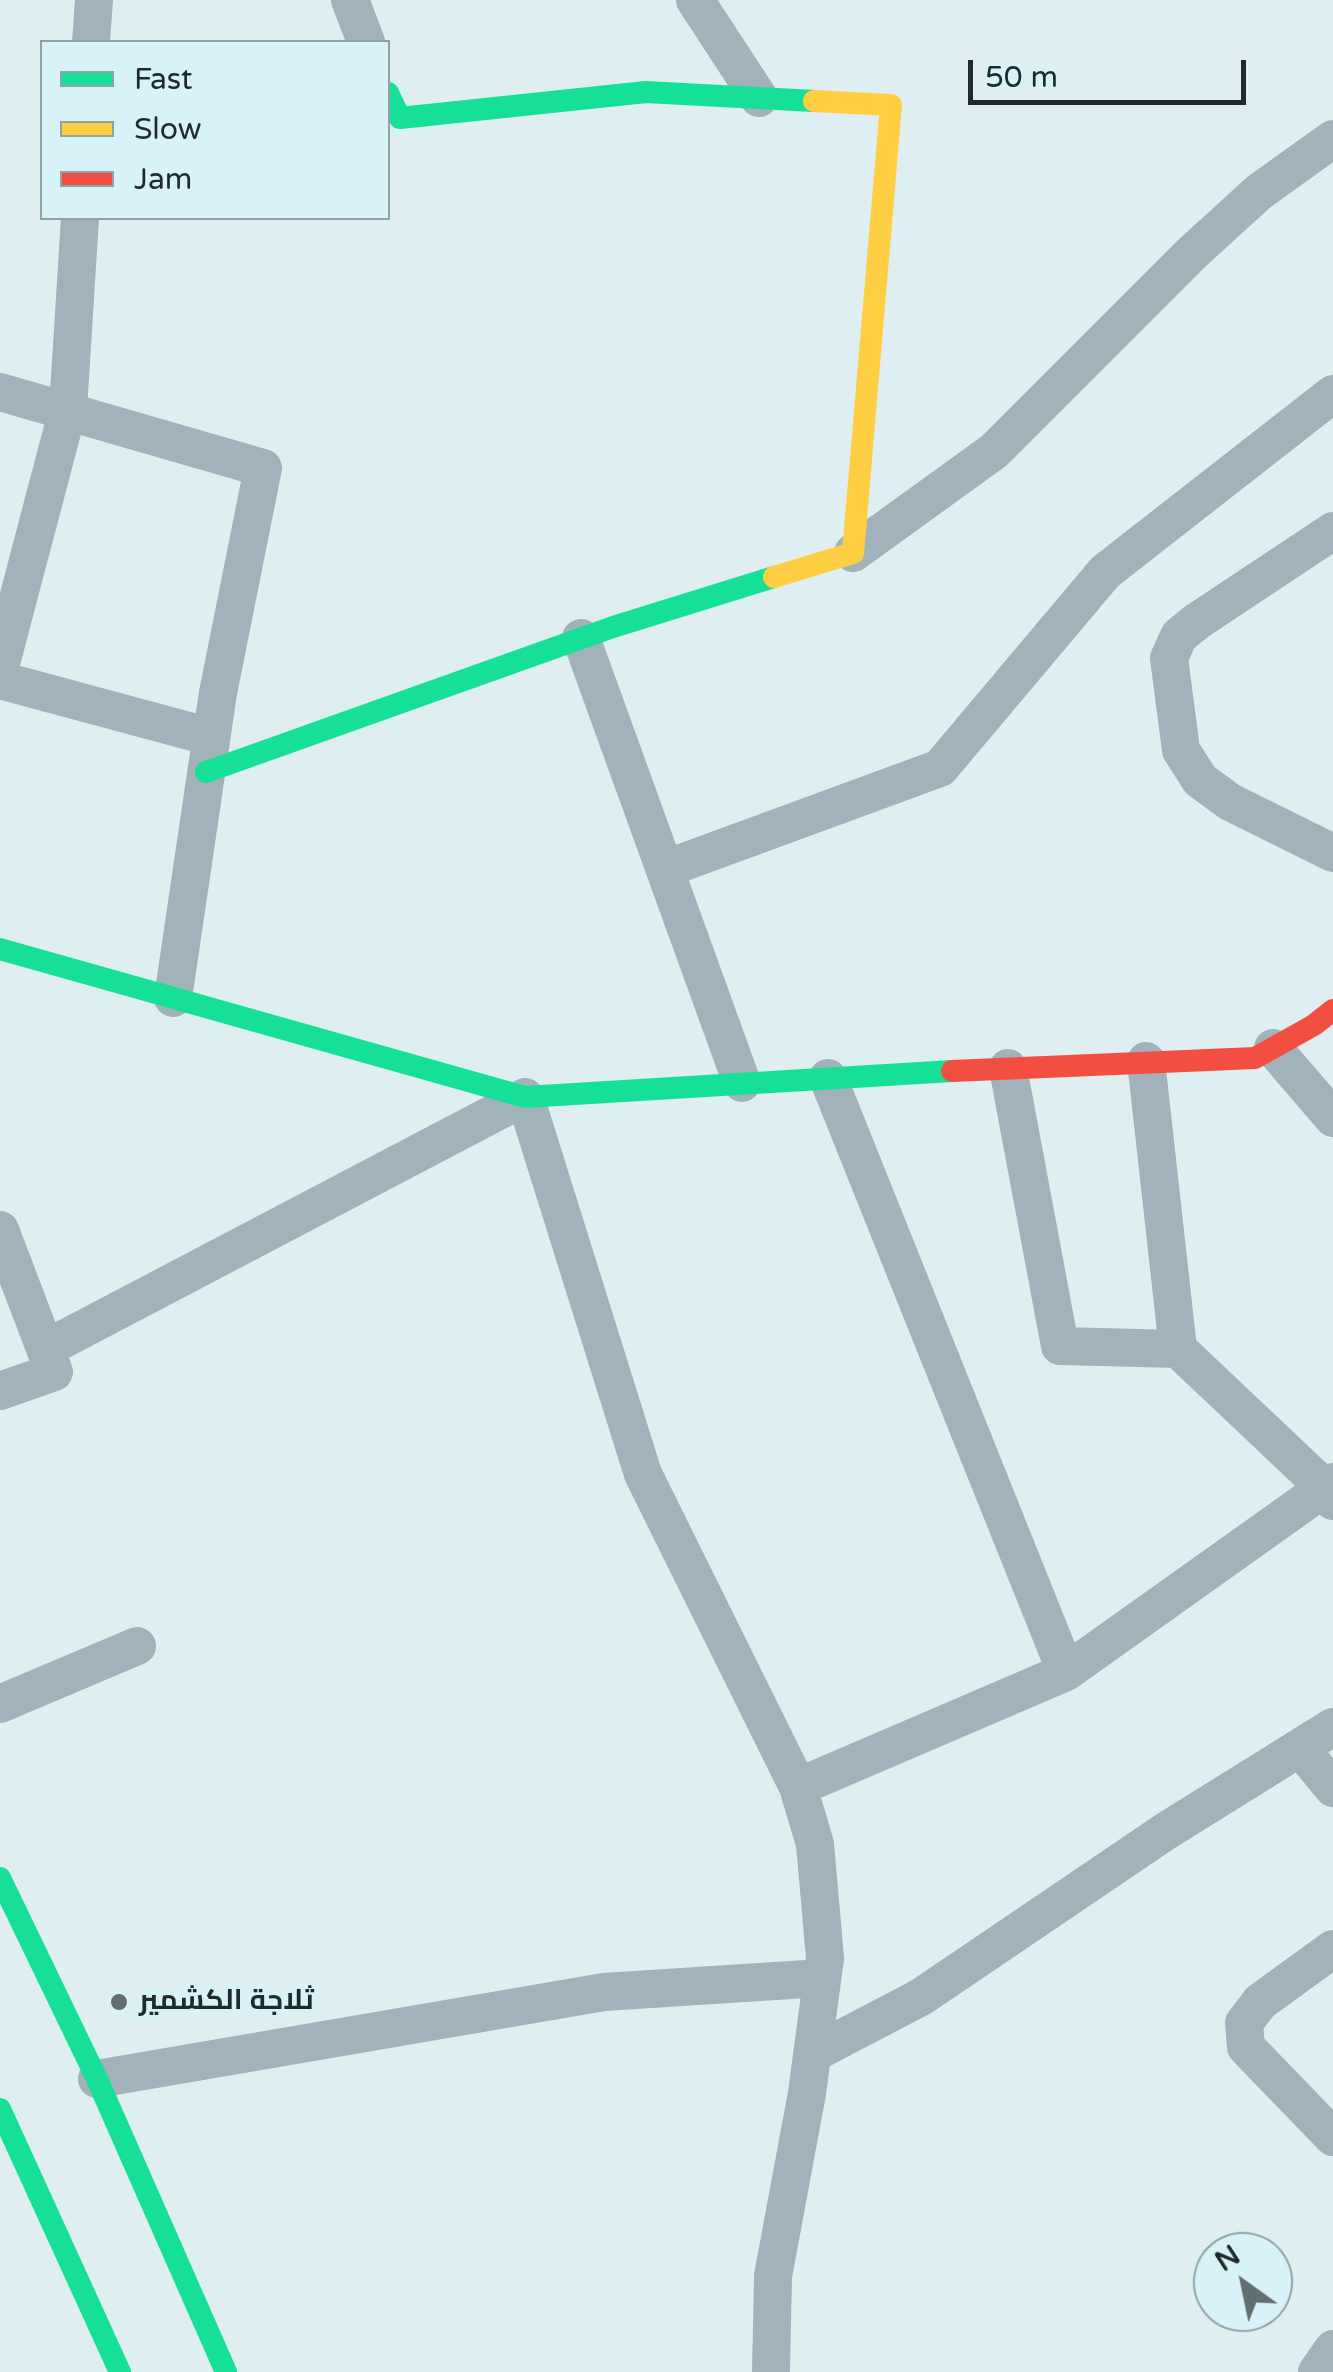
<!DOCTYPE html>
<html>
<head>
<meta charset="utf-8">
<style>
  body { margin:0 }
  #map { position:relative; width:1333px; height:2372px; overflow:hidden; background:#dfeef0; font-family:"Varela Round",sans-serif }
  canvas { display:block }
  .legend { position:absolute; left:40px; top:40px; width:350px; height:180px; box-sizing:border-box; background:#d7f3f8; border:2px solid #8da3a6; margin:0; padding:12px 18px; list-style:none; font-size:30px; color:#1f2a2c }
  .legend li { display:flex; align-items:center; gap:20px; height:50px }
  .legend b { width:50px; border:2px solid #8da3a6 }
  .north { position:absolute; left:1193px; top:2232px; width:100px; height:100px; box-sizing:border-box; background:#d7f3f8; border:2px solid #8da3a6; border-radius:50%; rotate:327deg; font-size:28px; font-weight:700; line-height:40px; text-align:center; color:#1f2a2c }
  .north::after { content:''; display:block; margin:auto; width:35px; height:45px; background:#626f71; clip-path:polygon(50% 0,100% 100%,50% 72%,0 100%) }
  .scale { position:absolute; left:968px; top:60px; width:278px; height:45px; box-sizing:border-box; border:5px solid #1f2a2c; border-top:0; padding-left:12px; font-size:30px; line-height:35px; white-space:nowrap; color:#1f2a2c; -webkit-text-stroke:8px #d7f3f8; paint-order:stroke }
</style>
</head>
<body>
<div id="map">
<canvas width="1333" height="2372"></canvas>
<ul class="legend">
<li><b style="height:12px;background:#16e098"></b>Fast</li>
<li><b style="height:12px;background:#ffcf43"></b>Slow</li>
<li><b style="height:12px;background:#f24e42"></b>Jam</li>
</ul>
<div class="north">N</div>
<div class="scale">50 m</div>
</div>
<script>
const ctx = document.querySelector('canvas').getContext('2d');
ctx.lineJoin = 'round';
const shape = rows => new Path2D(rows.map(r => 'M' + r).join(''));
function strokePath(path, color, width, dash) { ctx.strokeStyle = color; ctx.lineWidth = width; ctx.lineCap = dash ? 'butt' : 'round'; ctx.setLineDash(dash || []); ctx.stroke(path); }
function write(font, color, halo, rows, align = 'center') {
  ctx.font = font + ' "Varela Round",Cairo,sans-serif'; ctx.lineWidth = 10; ctx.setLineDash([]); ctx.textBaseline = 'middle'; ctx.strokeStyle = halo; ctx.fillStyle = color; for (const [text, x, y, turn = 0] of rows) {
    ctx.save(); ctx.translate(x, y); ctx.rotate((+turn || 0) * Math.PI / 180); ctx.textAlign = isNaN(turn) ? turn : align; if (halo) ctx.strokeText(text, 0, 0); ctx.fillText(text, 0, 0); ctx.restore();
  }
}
strokePath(shape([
  [350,0,366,42],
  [695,0,759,98],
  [91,42,94,0],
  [0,392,263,468,218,693,173,998],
  [1333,531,1196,622,1179,636,1169,658,1181,750,1200,780,1230,802,1333,853],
  [853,553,994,451,1191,254,1259,192,1333,139],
  [581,638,742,1083],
  [0,667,68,409,80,218],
  [0,680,211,737],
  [665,869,940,768,1105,572,1333,394],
  [1273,1048,1333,1118],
  [1146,1061,1178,1349,1325,1488,1333,1501],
  [1008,1068,1060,1346,1178,1349],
  [828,1078,1066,1672],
  [0,1230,54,1372,0,1391],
  [45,1349,525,1097,643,1474,798,1787,1066,1672,1333,1482],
  [0,1704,137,1646],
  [1300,1748,1333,1788],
  [1333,1949,1260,2002,1244,2023,1246,2047,1333,2137],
  [812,2054,921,1997,1166,1831,1333,1727],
  [97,2079,604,1992,822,1978],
  [771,2372,773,2276,807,2093,825,1958,815,1844,798,1787],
  [1317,2372,1333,2349]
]), '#a2b2ba', 38);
strokePath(shape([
  [388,93,400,118,646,92,814,101],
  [206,772,613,627,774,577],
  [0,949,525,1097,952,1071],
  [0,1878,97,2079,226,2372],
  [0,2109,120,2372]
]), '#16e098', 22);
strokePath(shape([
  [774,577,853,553,891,105,814,101]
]), '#ffcf43', 22);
strokePath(shape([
  [952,1071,1255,1058,1314,1025,1333,1010]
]), '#f24e42', 22);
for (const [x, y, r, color] of [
  [119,2002,10,"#626f71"]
]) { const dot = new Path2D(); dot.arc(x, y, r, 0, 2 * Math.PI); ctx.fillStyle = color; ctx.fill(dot); strokePath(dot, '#d7f3f8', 4); }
write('bold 28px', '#1f2a2c', '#d7f3f8', [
  ["ثلاجة الكشمير",139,2002]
], 'left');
</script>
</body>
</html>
